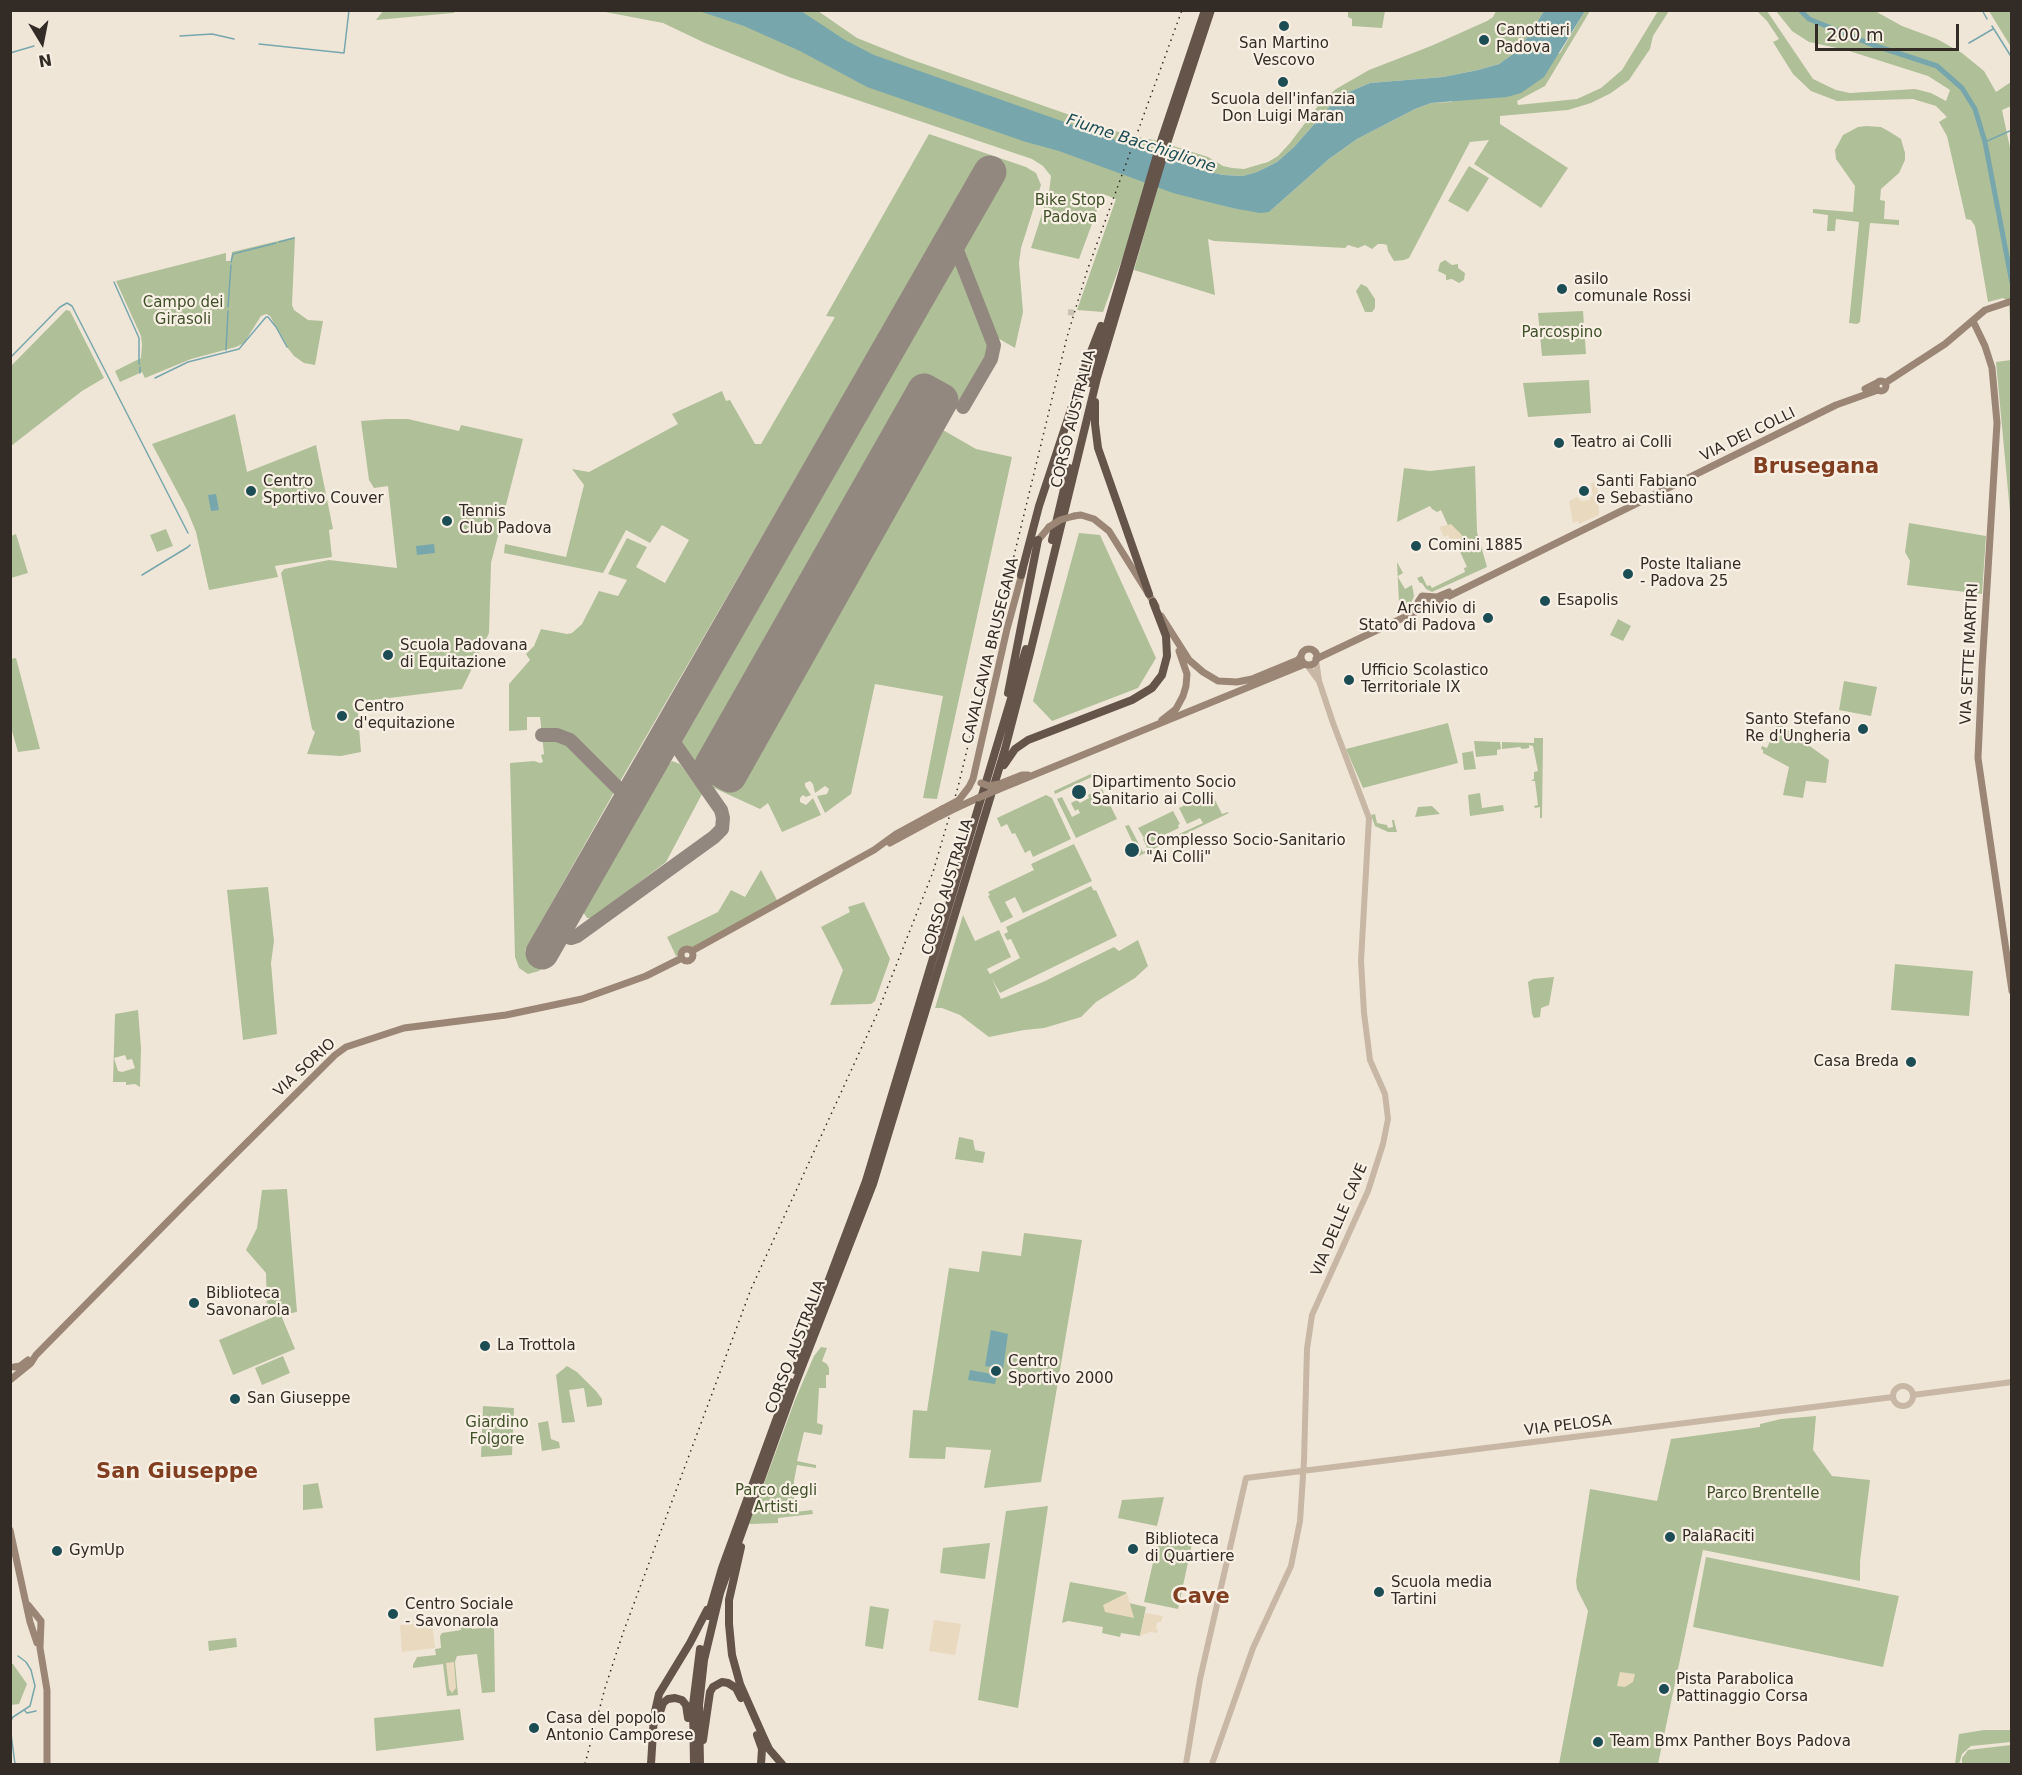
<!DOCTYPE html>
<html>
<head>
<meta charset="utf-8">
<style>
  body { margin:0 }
  #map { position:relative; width:2022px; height:1775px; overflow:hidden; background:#f0e6d8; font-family:"DejaVu Sans",sans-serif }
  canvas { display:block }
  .frame { position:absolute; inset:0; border:12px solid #332b26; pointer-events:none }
  .north { position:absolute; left:12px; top:12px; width:60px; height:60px; -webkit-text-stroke:4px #f8f0e4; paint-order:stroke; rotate:170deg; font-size:16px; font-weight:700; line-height:24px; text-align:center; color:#332b26 }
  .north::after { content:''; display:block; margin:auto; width:21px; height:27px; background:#332b26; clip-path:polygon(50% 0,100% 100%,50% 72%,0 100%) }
  .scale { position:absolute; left:1815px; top:24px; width:144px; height:27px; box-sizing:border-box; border:3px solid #332b26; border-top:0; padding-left:8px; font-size:18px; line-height:21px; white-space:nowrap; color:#332b26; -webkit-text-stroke:4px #f8f0e4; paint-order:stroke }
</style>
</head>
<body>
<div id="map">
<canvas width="2022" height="1775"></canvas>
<div class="frame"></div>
<div class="north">N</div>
<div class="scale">200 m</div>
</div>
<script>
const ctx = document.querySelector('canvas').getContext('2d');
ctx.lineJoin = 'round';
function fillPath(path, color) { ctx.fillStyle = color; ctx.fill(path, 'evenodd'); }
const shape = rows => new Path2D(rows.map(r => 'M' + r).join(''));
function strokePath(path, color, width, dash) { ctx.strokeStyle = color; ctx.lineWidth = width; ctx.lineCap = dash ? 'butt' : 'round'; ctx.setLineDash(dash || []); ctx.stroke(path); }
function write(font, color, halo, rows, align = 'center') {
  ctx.font = font + ' "DejaVu Sans",sans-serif'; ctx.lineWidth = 4.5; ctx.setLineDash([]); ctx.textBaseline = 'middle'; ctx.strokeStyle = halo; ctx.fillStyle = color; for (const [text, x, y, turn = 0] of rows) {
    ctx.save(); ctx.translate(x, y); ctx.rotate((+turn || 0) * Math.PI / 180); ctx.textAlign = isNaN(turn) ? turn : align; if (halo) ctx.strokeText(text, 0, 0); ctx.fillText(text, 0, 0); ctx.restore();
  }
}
fillPath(shape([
  [383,11,383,10,457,11,453,13,376,20],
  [600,11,818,11,857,38,907,58,1127,135,1159,141,1124,254,1103,312,1077,310,1116,199,1103,194,1079,259,1031,248,1049,192,1051,176,1043,166,1032,159,789,77,705,43,663,23],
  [1348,11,1385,11,1382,28,1352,26,1352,19,1348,17],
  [1496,11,1544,11,1529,35,1516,52,1499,64,1478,70,1443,77,1370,83,1339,96,1294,147,1277,162,1257,172,1243,176,1223,175,1201,170,1166,157,1170,145,1208,157,1223,166,1232,168,1244,169,1268,162,1278,156,1290,143,1321,102,1336,89,1369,70,1431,46,1487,21,1493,17],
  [1585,11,1590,11,1545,86,1517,101,1518,105,1577,99,1601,88,1622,70,1658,11,1669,11,1653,36,1650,49,1629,80,1611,93,1591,103,1568,110,1500,116,1500,124,1568,168,1541,208,1474,164,1489,140,1470,142,1409,258,1404,260,1394,261,1388,251,1387,245,1383,244,1378,244,1372,249,1365,245,1358,248,1348,245,1345,248,1214,241,1208,239,1215,295,1134,270,1158,187,1232,208,1269,212,1329,159,1357,139,1415,109,1431,103,1451,102,1560,53],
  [1757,11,1767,11,1813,79,1836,90,1850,93,1915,89,1931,93,1946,101,1950,90,1928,76,1846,50,1809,42,1792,31,1776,11,1875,11,1902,26,1937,39,1962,53,1984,71,1996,92,2011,82,2011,106,2002,110,2012,157,2011,344,2009,302,2003,298,1988,302,1975,226,1971,220,1966,219,1947,136,1939,122,1947,117,1936,106,1913,99,1837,101,1811,91,1793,74,1773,42,1779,39,1767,21],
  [1989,11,2011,11,2011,47],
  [1866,126,1881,127,1890,132,1901,139,1905,153,1905,160,1899,173,1881,189,1880,200,1885,201,1884,219,1899,220,1899,225,1870,223,1860,322,1857,324,1849,323,1859,222,1836,219,1835,231,1827,231,1828,215,1813,213,1813,209,1853,212,1855,186,1836,159,1835,150,1843,135,1858,127],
  [929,134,1026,167,1036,173,1041,185,1021,248,1019,263,1023,312,1015,348,996,337,943,430,976,449,1012,457,937,799,923,798,943,696,875,684,851,794,825,813,817,796,827,794,829,789,825,786,815,793,813,784,810,781,805,783,805,786,811,795,806,797,803,795,800,798,800,802,806,805,813,798,821,815,782,832,768,803,760,809,712,787,684,749,682,742,1005,174,980,160,622,778,528,945,525,951,530,954,528,958,544,966,539,971,528,974,519,968,515,957,510,763,534,761,540,763,543,762,541,755,544,754,540,717,527,717,527,730,509,731,509,684,530,660,526,654,534,646,541,629,567,634,572,633,582,624,599,591,618,596,627,580,608,574,627,538,647,547,636,567,665,583,689,540,662,525,650,543,626,530,603,573,504,553,505,544,566,557,584,485,572,469,589,472,678,424,672,414,722,391,726,401,730,400,755,444,761,444,835,317,826,316],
  [925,390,942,401,730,776,712,765],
  [1469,166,1489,178,1468,212,1448,201],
  [295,237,292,305,294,310,308,320,323,321,315,365,304,363,294,356,287,347,270,316,266,314,261,316,244,343,236,347,191,359,145,378,142,372,120,382,115,371,141,358,142,345,141,336,116,281,226,253,226,261,231,261,232,252],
  [1445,260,1452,265,1458,264,1458,268,1465,273,1464,280,1459,283,1452,279,1446,280,1446,275,1438,271,1440,263],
  [1361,284,1367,287,1375,299,1375,308,1372,312,1365,312,1356,291],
  [66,310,70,311,104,378,82,391,11,446,11,366],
  [1583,311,1586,354,1542,356,1538,313],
  [2011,360,2012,360,2011,523,1996,362],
  [1589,380,1591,413,1528,417,1523,383],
  [235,414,247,472,316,445,333,529,329,530,332,557,275,566,278,577,209,590,196,532,187,510,152,444],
  [387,419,408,419,459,431,461,425,523,439,491,563,489,633,462,689,357,702,361,752,341,756,307,754,315,732,312,729,281,573,284,569,329,560,397,568,388,486,374,488,369,480,361,421],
  [1475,466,1477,532,1487,567,1432,592,1426,589,1422,583,1420,583,1417,578,1422,576,1427,586,1430,585,1432,588,1465,572,1464,568,1467,567,1441,510,1437,512,1432,509,1430,506,1397,522,1404,468,1430,471],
  [1909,523,1986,536,1982,594,1907,585,1910,561,1905,552],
  [166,529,173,546,157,552,150,535],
  [1079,533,1100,535,1156,658,1138,688,1052,721,1033,701],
  [16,534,28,573,11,578,11,536],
  [1397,562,1403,573,1398,576,1399,579,1405,589,1412,585,1414,596,1411,603,1402,609,1399,602],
  [1618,619,1631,626,1623,641,1610,635],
  [16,658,40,749,18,752,10,724,11,659],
  [1844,681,1877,687,1871,716,1839,710],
  [1448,723,1458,763,1363,788,1346,749],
  [1778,723,1829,760,1826,783,1806,781,1803,798,1783,795,1789,767,1763,753,1763,750,1761,749,1762,746,1767,748],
  [1534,738,1543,738,1542,818,1540,818,1540,807,1535,808,1534,806,1538,805,1535,781,1531,781,1534,779,1534,772,1538,771,1533,746,1529,745,1529,748,1522,749,1520,747,1502,749,1502,742,1534,743],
  [1474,741,1500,742,1501,749,1497,750,1497,755,1476,757],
  [1473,751,1476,769,1464,770,1462,753],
  [672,761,680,764,702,794,666,862,592,918,587,918,583,912,584,907,667,766],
  [1095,772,1096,775,1055,794,1054,791],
  [1102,789,1117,819,1076,838,1057,799,1062,797,1072,817,1080,813,1078,809,1075,811,1071,803,1077,800,1080,803,1089,798,1088,795,1094,792,1097,799,1094,801,1096,805,1105,801,1100,790],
  [1211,792,1222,814,1228,812,1229,813,1139,856,1125,826,1129,825,1143,852,1148,850,1143,839,1144,838,1138,828,1173,811,1180,824,1178,825,1179,828,1164,835,1166,840,1203,823,1200,818,1187,824,1179,808],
  [1480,793,1482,808,1503,805,1504,811,1470,816,1468,795],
  [1046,795,1052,798,1071,839,1033,857,1030,850,1025,853,1015,833,1012,834,1007,824,1001,827,997,818],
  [1432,806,1440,814,1415,817,1418,807],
  [1375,814,1377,823,1387,825,1388,828,1393,827,1392,820,1394,820,1397,832,1388,832,1375,826,1371,815],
  [1074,844,1092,881,1023,913,1015,897,1005,902,1013,917,1001,923,988,896,990,895,988,892,1034,870,1031,864],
  [761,870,779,904,676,956,667,937,718,912,731,890,745,897],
  [1091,886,1094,891,1096,890,1117,936,1000,993,992,979,1001,999,1043,982,1114,947,1119,951,1138,940,1148,966,1135,978,1096,1002,1081,1017,1044,1028,1024,1030,989,1037,960,1015,942,1008,935,1008,963,915,975,941,999,930,1011,957,987,969,990,974,1020,958,1011,939,1007,940,1004,934,1008,932,1006,927],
  [268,887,274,941,271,963,277,1034,243,1040,227,890],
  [864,902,890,959,875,1001,871,1004,830,1005,843,970,821,927,850,912,848,907],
  [1895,964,1973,971,1969,1016,1891,1010],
  [1554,977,1549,1005,1541,1008,1540,1017,1534,1018,1532,1014,1528,982,1533,979],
  [138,1010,141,1048,140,1087,135,1084,126,1085,126,1082,113,1082,115,1014],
  [125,1055,127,1060,132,1059,135,1068,122,1072,118,1071,114,1058],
  [959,1137,973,1140,975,1150,985,1152,983,1163,955,1159],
  [287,1189,297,1312,281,1315,295,1349,233,1375,219,1340,278,1315,267,1316,266,1273,246,1250,257,1228,262,1190],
  [1024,1233,1082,1240,1041,1482,984,1488,991,1450,946,1447,945,1459,909,1458,913,1410,927,1411,949,1268,979,1272,982,1251,1021,1256],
  [821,1347,827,1348,822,1361,827,1364,829,1368,829,1375,826,1375,826,1388,819,1388,817,1423,823,1425,822,1433,821,1435,804,1432,797,1461,816,1465,816,1468,797,1465,794,1481,795,1512,812,1510,813,1514,778,1518,778,1523,749,1524,795,1400,814,1356],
  [283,1356,290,1373,262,1385,255,1368],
  [567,1366,577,1372,596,1391,602,1399,602,1405,587,1407,584,1388,569,1390,575,1422,562,1423,556,1375],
  [483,1406,514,1408,512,1455,481,1457],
  [1816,1416,1813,1450,1832,1476,1870,1480,1860,1562,1860,1581,1703,1550,1658,1764,1559,1764,1588,1611,1577,1589,1576,1581,1590,1489,1657,1501,1671,1439,1760,1427,1760,1424,1781,1419],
  [548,1421,551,1439,559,1442,560,1448,542,1451,538,1423],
  [318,1483,323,1508,303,1510,303,1485],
  [1164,1497,1157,1526,1118,1518,1122,1500],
  [1048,1506,1018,1708,978,1700,1006,1511],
  [1160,1532,1193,1539,1178,1609,1144,1602],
  [990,1543,985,1579,940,1573,943,1548],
  [1706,1557,1899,1596,1883,1667,1693,1627],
  [1070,1582,1126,1592,1129,1603,1146,1607,1140,1636,1121,1633,1120,1637,1102,1633,1103,1627,1068,1621,1062,1623],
  [870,1606,889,1609,883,1649,865,1646],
  [471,1623,472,1629,491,1627,494,1629,495,1692,482,1693,477,1654,457,1656,455,1662,458,1695,447,1696,443,1664,413,1668,413,1665,417,1657,436,1655,435,1649,441,1648,440,1636,442,1633,461,1630,460,1624],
  [236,1638,237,1647,209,1651,208,1641],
  [11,1664,13,1664,27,1684,19,1704,11,1705],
  [460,1709,464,1740,376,1751,374,1718],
  [1984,1730,2011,1730,2011,1742,1971,1746,1962,1754,1959,1764,1955,1764,1959,1734],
  [2011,1745,2011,1764,1962,1764,1962,1758,1968,1750]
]), '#afbf98');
fillPath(shape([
  [1597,482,1599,515,1579,524,1578,521,1573,523,1569,501,1577,497,1581,501,1590,500,1590,497,1593,496,1591,483],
  [1451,524,1462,535,1460,543,1450,550,1449,546,1452,544,1448,535,1444,537,1439,527],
  [1127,1593,1134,1618,1105,1612,1103,1605],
  [1145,1613,1163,1616,1161,1622,1157,1622,1156,1629,1158,1630,1157,1633,1150,1632,1140,1636],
  [934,1620,961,1624,955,1655,929,1651],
  [432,1622,435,1648,402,1652,400,1625],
  [454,1662,456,1688,452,1693,449,1689,446,1663],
  [1620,1672,1635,1674,1633,1682,1625,1687,1617,1686]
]), '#e8d9bf');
fillPath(shape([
  [699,11,801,11,845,40,874,55,1201,170,1223,175,1243,176,1257,172,1277,162,1294,147,1339,96,1370,83,1443,77,1478,70,1499,64,1516,52,1529,35,1544,11,1585,11,1544,77,1521,93,1507,97,1431,103,1415,109,1357,139,1329,159,1269,212,1260,213,1232,208,1173,193,1059,151,1026,142,867,87,800,51,744,26],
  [216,494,219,510,211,511,208,495],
  [434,544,435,553,417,555,416,546],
  [991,1330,1008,1334,1003,1369,985,1366],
  [970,1370,997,1375,995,1384,968,1380]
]), '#77a7ad');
strokePath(shape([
  [1982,10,1987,19],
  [1992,26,2012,58],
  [180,36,212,34,234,39],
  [1969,43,1993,29],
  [259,44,344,53,349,10],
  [10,53,34,46],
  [1985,142,2012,130],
  [279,242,294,238],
  [231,262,233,254,276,243],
  [114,282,139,338,139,364],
  [228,307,231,265],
  [226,350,228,311],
  [10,358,60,307,67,303,72,306,188,533],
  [140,367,140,373],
  [155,378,188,362,239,349,266,317,268,317,276,327,287,347],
  [142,575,188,547,190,545],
  [25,1711,27,1713,36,1711],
  [10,1722,13,1717,30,1706,35,1686,31,1670,26,1662,18,1656],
  [10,1726,15,1764]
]), '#77a7ad', 1.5);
strokePath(shape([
  [1800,10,1809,19,1873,45,1937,66,1962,88,1975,109,1985,142,2012,283]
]), '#77a7ad', 5);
strokePath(shape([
  [945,250,948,246,952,246,958,253,994,345,991,359,963,407],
  [542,735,557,735,570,740,630,800],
  [561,921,560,928,565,936,571,938,577,936,714,837,722,829,723,818,721,810,668,734]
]), '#92887f', 14);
strokePath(shape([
  [924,390,942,400,730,776,711,765,924,390],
  [542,953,990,172]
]), '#92887f', 33);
strokePath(shape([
  [1068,312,1076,313]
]), '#cac1b4', 6, [6, 3]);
strokePath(shape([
  [1307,665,1318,680],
  '1893 1396a10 10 0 1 1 20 0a10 10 0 1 1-20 0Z',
  [1913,1395,2012,1382],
  [1186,1764,1200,1679,1246,1478,1893,1397],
  [1212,1764,1253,1648,1291,1566,1300,1521,1304,1461,1307,1349,1312,1315,1368,1191,1383,1144,1388,1119,1385,1094,1370,1060,1364,1013,1361,961,1369,818,1333,723,1319,681,1316,660]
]), '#c8b7a4', 6);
strokePath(shape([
  [1973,321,1985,346,1992,368,1997,423,1982,668,1978,758,2012,991],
  '1876 386a5 5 0 1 1 10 0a5 5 0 1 1-10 0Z',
  [1885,383,1945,344,1985,310,2012,301],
  [1865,389,1877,383],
  [1074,516,1081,515,1094,519,1109,531,1156,606],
  [1035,544,1049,527],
  [1428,597,1430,602,1429,606,1421,606,1418,602,1422,596,1437,597,1449,592],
  [1429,606,1836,405,1878,390],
  [1161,616,1189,660,1203,672,1218,681,1237,682,1252,679,1298,660,1301,656],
  '1301 657a8 8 0 1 1 16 0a8 8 0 1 1-16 0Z',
  [1316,659,1426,607],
  [1162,720,1176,709,1183,696,1186,686,1187,674,1179,651],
  [999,784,1022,775,1028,775],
  [997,790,1305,664],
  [959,800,969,787,973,779,1007,629,1023,570],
  [956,808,978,798],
  [890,843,940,816],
  '681 955a6 6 0 1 1 12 0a6 6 0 1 1-12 0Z',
  [692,951,874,850,896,834,942,809],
  [14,1367,20,1366,28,1360],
  [10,1380,31,1363,36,1355,188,1201,335,1055,346,1047,404,1028,506,1015,582,999,646,976,682,958],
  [10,1530,30,1622,37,1643],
  [28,1605,41,1621,40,1648,47,1690,47,1764]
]), '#9b8676', 7);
strokePath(shape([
  [1090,383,1162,138,1205,10],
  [1095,402,1095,424,1098,448,1149,594],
  [1052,540,1069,468],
  [1021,575,1039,506,1085,367,1101,326],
  [1008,693,1038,540],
  [1004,765,1015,749,1028,740,1132,700,1152,688,1162,675,1167,656,1166,636,1153,602],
  [795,1370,866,1181,1026,649],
  [741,1547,729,1600,729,1624,732,1655,740,1684,763,1736,769,1749,782,1764],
  [708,1616,722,1568,790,1382],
  [659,1715,663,1703,668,1699,675,1698,682,1700,686,1705,688,1718],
  [757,1735,762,1749,761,1764],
  [703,1740,710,1692,713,1687,722,1682,728,1683,736,1688,741,1698],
  [651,1764,654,1716,659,1694,690,1643,707,1610],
  [694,1764,693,1705,700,1649],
  [700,1764,699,1705,704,1660,720,1593,796,1382,873,1184,1005,749,1030,653,1097,378,1168,140,1211,10]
]), '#64544a', 8);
strokePath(shape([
  [585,1764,605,1688,623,1633,751,1289,877,1014,933,872,958,787,1067,337,1087,271,1182,10]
]), '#332b26', 1.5, [1.5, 4.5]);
strokePath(shape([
  [1049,527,1060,520,1074,516],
  [981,783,989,786,999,784],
  [978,798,997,790],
  [942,809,959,800],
  [940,816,956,808]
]), '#9b8676', 7);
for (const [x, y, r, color] of [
  [1284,26,6,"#1c4c54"],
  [1484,40,6,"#1c4c54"],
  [1283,82,6,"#1c4c54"],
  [1562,289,6,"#1c4c54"],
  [1559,443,6,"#1c4c54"],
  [251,491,6,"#1c4c54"],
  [1584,491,6,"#1c4c54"],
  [447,521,6,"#1c4c54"],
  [1416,546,6,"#1c4c54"],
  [1628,574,6,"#1c4c54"],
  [1545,601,6,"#1c4c54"],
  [1488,618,6,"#1c4c54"],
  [388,655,6,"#1c4c54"],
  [1349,680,6,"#1c4c54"],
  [342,716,6,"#1c4c54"],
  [1863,729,6,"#1c4c54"],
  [1079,792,8,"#1c4c54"],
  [1132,850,8,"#1c4c54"],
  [1911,1062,6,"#1c4c54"],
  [194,1303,6,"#1c4c54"],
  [485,1346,6,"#1c4c54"],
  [996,1371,6,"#1c4c54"],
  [235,1399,6,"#1c4c54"],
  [1670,1537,6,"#1c4c54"],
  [1133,1549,6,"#1c4c54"],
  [57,1551,6,"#1c4c54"],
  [1379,1592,6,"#1c4c54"],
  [393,1614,6,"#1c4c54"],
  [1664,1689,6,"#1c4c54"],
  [534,1728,6,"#1c4c54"],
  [1598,1742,6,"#1c4c54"]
]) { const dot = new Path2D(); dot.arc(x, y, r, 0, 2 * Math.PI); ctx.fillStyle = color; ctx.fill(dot); strokePath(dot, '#f8f0e4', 2); }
write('15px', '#332b26', '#f8f0e4', [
  ["Canottieri",1496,31],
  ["Padova",1496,48],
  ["San Martino",1284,44,"center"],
  ["Vescovo",1284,61,"center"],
  ["Scuola dell'infanzia",1283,100,"center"],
  ["Don Luigi Maran",1283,117,"center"],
  ["asilo",1574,280],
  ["comunale Rossi",1574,297],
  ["Teatro ai Colli",1571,443],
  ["Centro",263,482],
  ["Sportivo Couver",263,499],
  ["Santi Fabiano",1596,482],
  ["e Sebastiano",1596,499],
  ["Tennis",459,512],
  ["Club Padova",459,529],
  ["Comini 1885",1428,546],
  ["Poste Italiane",1640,565],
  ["- Padova 25",1640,582],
  ["Esapolis",1557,601],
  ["Archivio di",1476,609,"right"],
  ["Stato di Padova",1476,626,"right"],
  ["Scuola Padovana",400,646],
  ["di Equitazione",400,663],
  ["Ufficio Scolastico",1361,671],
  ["Territoriale IX",1361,688],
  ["Centro",354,707],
  ["d'equitazione",354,724],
  ["Santo Stefano",1851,720,"right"],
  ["Re d'Ungheria",1851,737,"right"],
  ["Dipartimento Socio",1092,783],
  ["Sanitario ai Colli",1092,800],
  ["Complesso Socio-Sanitario",1146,841],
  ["\"Ai Colli\"",1146,858],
  ["Casa Breda",1899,1062,"right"],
  ["Biblioteca",206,1294],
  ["Savonarola",206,1311],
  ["La Trottola",497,1346],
  ["Centro",1008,1362],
  ["Sportivo 2000",1008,1379],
  ["San Giuseppe",247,1399],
  ["PalaRaciti",1682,1537],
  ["Biblioteca",1145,1540],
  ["di Quartiere",1145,1557],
  ["GymUp",69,1551],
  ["Scuola media",1391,1583],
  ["Tartini",1391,1600],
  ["Centro Sociale",405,1605],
  ["- Savonarola",405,1622],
  ["Pista Parabolica",1676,1680],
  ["Pattinaggio Corsa",1676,1697],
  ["Casa del popolo",546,1719],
  ["Antonio Camporese",546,1736],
  ["Team Bmx Panther Boys Padova",1610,1742]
], 'left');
write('15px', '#40512a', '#f8f0e4', [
  ["Bike Stop",1070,201],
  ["Padova",1070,218],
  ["Campo dei",183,303],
  ["Girasoli",183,320],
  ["Parcospino",1562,333],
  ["Giardino",497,1423],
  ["Folgore",497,1440],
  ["Parco degli",776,1491],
  ["Artisti",776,1508],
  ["Parco Brentelle",1763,1494]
]);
write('15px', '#332b26', '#f8f0e4', [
  ["CORSO AUSTRALIA",1074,419,-76],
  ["VIA DEI COLLI",1748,435,-26],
  ["CAVALCAVIA BRUSEGANA",991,651,-76],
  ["VIA SETTE MARTIRI",1970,654,-87],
  ["CORSO AUSTRALIA",948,887,-73],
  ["VIA SORIO",305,1068,-43],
  ["VIA DELLE CAVE",1340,1220,-67],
  ["CORSO AUSTRALIA",796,1347,-69],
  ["VIA PELOSA",1568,1426,-7]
]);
write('italic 16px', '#1c4c54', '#f8f0e4', [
  ["Fiume Bacchiglione",1141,144,18]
]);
write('bold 21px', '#813e20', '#f8f0e4', [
  ["Brusegana",1816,468],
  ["San Giuseppe",177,1473],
  ["Cave",1201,1598]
]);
</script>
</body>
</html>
